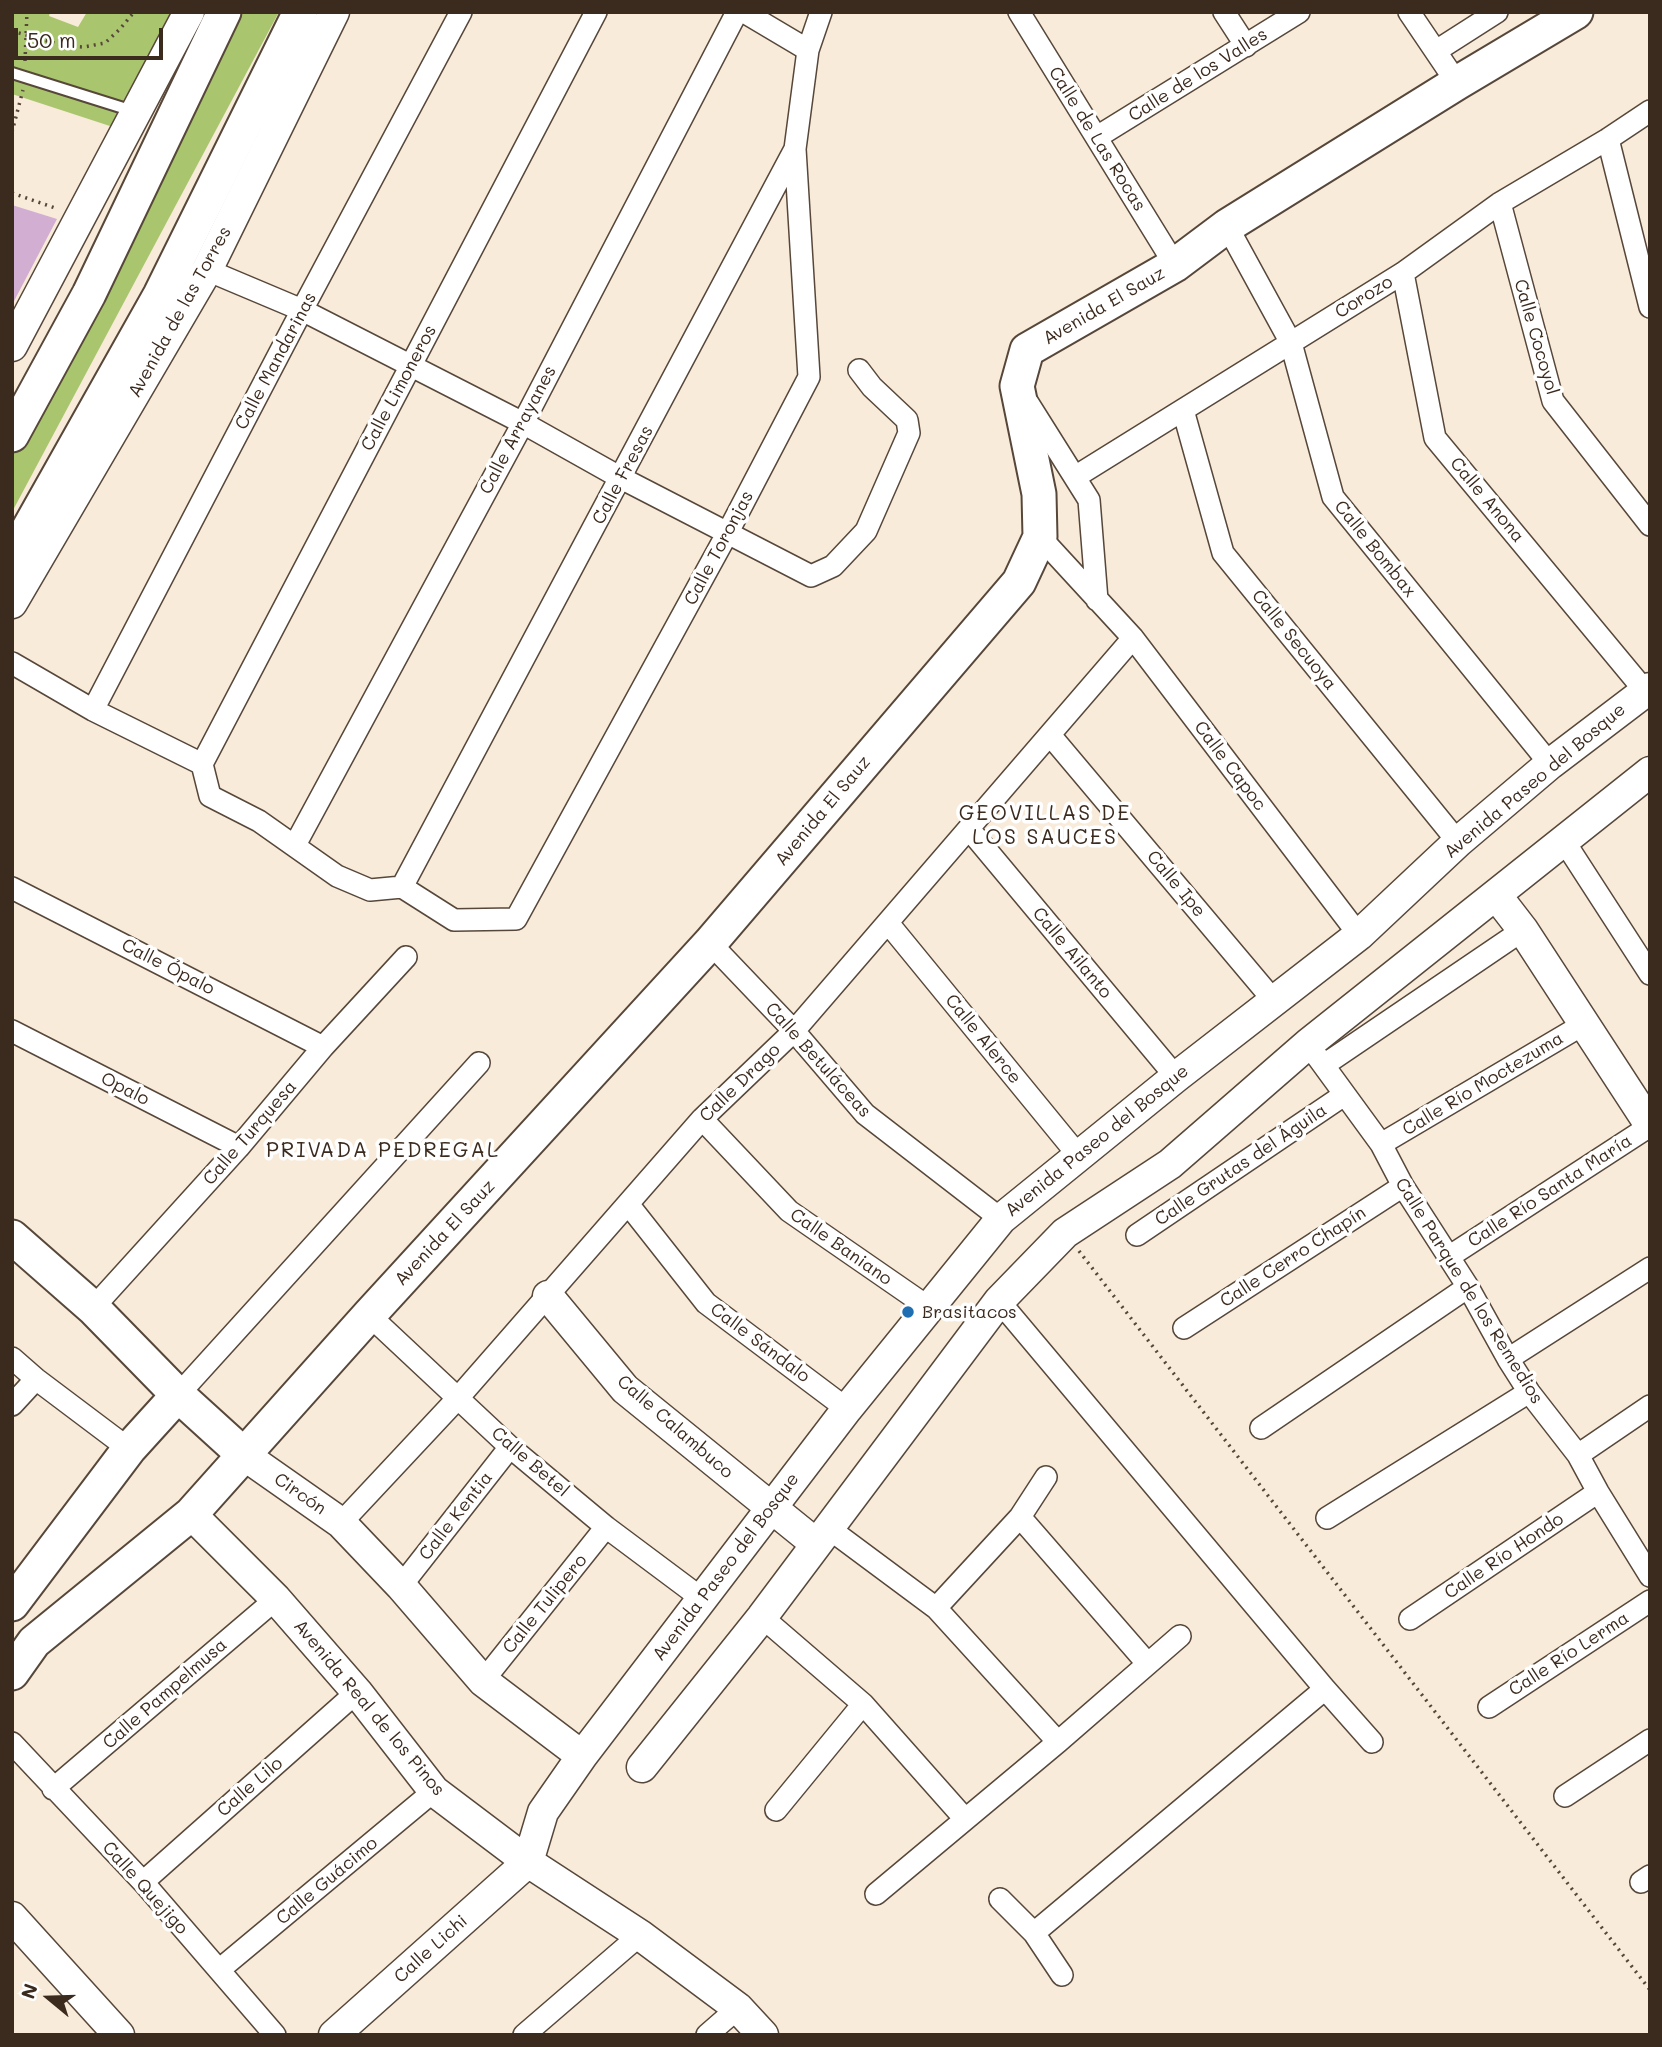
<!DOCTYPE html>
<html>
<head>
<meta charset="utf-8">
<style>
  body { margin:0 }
  #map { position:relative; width:1662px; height:2047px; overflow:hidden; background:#f8ebd9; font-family:Mali,sans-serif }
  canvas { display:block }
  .frame { position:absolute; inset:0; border:14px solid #3b2a1e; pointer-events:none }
  .north { position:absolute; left:14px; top:1963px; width:70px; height:70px; -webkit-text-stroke:5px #fff; paint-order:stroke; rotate:289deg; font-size:19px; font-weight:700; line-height:28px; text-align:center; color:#3b2a1e }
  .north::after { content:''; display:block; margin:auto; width:24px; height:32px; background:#3b2a1e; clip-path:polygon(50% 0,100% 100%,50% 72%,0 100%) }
  .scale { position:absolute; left:14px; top:28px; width:149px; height:32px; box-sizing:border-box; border:4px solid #3b2a1e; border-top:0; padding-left:9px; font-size:21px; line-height:24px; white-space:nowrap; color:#3b2a1e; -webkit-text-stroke:5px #fff; paint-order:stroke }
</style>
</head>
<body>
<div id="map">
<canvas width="1662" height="2047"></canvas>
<div class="frame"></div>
<div class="north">N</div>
<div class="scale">50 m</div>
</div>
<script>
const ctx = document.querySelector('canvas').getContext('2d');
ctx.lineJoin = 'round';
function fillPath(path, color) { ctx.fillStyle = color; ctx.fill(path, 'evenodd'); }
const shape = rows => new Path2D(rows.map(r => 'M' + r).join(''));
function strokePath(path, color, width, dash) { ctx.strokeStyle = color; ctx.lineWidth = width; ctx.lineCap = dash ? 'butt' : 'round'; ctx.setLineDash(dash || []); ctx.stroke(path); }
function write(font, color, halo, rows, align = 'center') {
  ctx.font = font + ' Mali,sans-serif'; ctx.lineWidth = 7; ctx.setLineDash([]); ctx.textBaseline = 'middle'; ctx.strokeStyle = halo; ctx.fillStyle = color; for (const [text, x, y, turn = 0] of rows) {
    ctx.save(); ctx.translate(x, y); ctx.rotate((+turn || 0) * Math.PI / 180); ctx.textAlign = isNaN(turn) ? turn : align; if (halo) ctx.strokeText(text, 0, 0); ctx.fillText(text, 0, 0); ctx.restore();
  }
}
fillPath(shape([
  [12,12,50,12,49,16,78,27,87,12,173,12,113,127,12,94],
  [235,12,279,12,12,512,12,443]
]), '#a9c66e');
fillPath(shape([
  [12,205,57,219,12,305]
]), '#d2aed3');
const lane = shape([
  [12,73,133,111]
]);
const street = shape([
  [744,12,808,50],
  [1019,12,1175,265],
  [1224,12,1246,46],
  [1409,12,1457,83],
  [1436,51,1497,12],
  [1097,137,1299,12],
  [1608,139,1650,307],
  [1500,203,1553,401,1650,525],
  [1227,226,1291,343,1333,497,1550,764],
  [207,270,302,310,523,423,621,478,811,576,833,566,866,531,909,433,907,420,872,387,859,370],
  [1403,273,1435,438,1645,691],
  [1028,403,1089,500,1097,600],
  [1183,410,1223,553,1458,842],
  [1075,477,1403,273,1500,203,1608,139,1650,111],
  [1040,537,1133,638,1359,935],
  [12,663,93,710,202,764,210,796,259,821,337,876,370,890,402,887,454,920,516,919,728,532,809,377,795,149],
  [93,710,302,310,461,12],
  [1050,735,1274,1001],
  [202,764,596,12],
  [969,829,1176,1077],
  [1564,841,1650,974],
  [295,845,523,423,737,12],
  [402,887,795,149,808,50,821,12],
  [12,888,323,1047],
  [888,923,1078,1155],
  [710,943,794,1031,865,1114,1001,1219],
  [12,1031,239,1147],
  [1308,1044,1381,1144,1403,1186,1468,1287,1508,1359,1529,1392,1578,1455,1598,1492,1650,1576],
  [1324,1065,1523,930],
  [702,1119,789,1211,928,1307],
  [1381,1144,1584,1024],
  [628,1204,706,1303,847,1409],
  [1137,1235,1344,1095],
  [1450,1256,1650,1126],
  [999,1301,1325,1689,1372,1742],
  [93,1308,239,1147,323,1047,406,957],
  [369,1315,510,1447,606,1527,701,1598],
  [1184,1328,1403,1186],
  [12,1358,36,1379,129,1449],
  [1508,1359,1650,1268],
  [178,1395,479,1063],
  [12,1405,36,1379],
  [1261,1428,1468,1287],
  [1578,1455,1650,1406],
  [1020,1517,1147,1663],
  [1327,1518,1529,1392],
  [341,1523,458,1398,702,1119,794,1031,1133,638],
  [827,1527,936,1608,1058,1742],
  [401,1586,510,1447],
  [936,1608,1020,1517,1046,1477],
  [762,1617,863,1704,965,1819],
  [1410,1619,1598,1492],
  [483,1681,606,1527],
  [1489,1707,1650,1601],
  [12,1743,143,1882,275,2035],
  [53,1789,276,1599],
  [1565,1796,1650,1740],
  [776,1810,863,1704],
  [143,1882,357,1692],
  [1641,1882,1650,1876],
  [876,1894,1058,1742,1180,1636],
  [1000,1899,1034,1933,1062,1975],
  [1034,1933,1325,1689],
  [219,1970,434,1791],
  [524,2035,640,1935],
  [707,2035,738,2008]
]);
const secondary = shape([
  [12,346,189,12],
  [12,603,207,270,334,12],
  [1496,895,1523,930,1650,1125],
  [548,1296,625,1389,815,1543],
  [244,1455,341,1523,401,1586,483,1681,582,1756],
  [191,1514,276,1599,357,1692,434,1791,528,1862,640,1935,738,2008,763,2035],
  [642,1767,762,1617,999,1301,1065,1233,1170,1164,1308,1044,1650,772],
  [12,1917,119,2035],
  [334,2035,528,1862,543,1812,582,1756,847,1409,1001,1219,1176,1077,1359,935,1458,842,1550,764,1650,688]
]);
const primary = shape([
  [12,435,89,294,224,12],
  [12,558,160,295,300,12],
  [12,1237,93,1308,178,1395,244,1455],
  [12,1604,129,1449,178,1395],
  [12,1673,34,1642,191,1514,369,1315,710,943,1019,582,1040,537,1039,494,1017,386,1027,350,1175,265,1227,226,1457,83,1576,12]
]);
strokePath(lane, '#57473a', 14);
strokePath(street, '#57473a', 24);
strokePath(secondary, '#57473a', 33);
strokePath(primary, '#57473a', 37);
strokePath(shape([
  [12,31,65,46,84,47,105,43,120,29,134,12],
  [25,61,27,12],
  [12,132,23,90],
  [12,193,58,209],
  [1079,1251,1650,1990]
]), '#57473a', 3.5, [2, 5]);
strokePath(lane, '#fff', 10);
strokePath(street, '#fff', 21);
strokePath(secondary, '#fff', 30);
strokePath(primary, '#fff', 33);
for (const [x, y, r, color] of [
  [908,1312,7,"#1f6fb2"]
]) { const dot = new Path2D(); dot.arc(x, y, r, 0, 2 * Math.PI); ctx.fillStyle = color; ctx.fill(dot); strokePath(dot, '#fff', 2.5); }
write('18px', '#3b2a1e', '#fff', [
  ["Calle de los Valles",1198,75,-32],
  ["Calle de Las Rocas",1097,139,58],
  ["Corozo",1364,297,-32],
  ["Avenida El Sauz",1104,306,-30],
  ["Avenida de las Torres",180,312,-61],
  ["Calle Cocoyol",1536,337,74],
  ["Calle Mandarinas",276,361,-62],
  ["Calle Limoneros",399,388,-62],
  ["Calle Arrayanes",518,430,-62],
  ["Calle Fresas",623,475,-62],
  ["Calle Anona",1487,500,50],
  ["Calle Toronjas",719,548,-62],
  ["Calle Bombax",1375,549,51],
  ["Calle Secuoya",1294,640,51],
  ["Calle Capoc",1230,766,53],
  ["Avenida Paseo del Bosque",1535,781,-40],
  ["Avenida El Sauz",823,811,-50],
  ["Calle Ipe",1176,884,50],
  ["Calle Ailanto",1072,953,50],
  ["Calle Ópalo",168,967,27],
  ["Calle Alerce",983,1039,51],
  ["Calle Betuláceas",818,1060,48],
  ["Calle Drago",740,1083,-44],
  ["Calle Río Moctezuma",1483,1084,-31],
  ["Opalo",125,1089,27],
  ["Calle Turquesa",250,1133,-49],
  ["Avenida Paseo del Bosque",1097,1141,-39],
  ["Calle Grutas del Águila",1241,1165,-34],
  ["Calle Río Santa María",1550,1191,-33],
  ["Avenida El Sauz",445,1233,-47],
  ["Calle Baniano",841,1247,35],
  ["Calle Cerro Chapín",1293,1257,-33],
  ["Calle Parque de los Remedios",1469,1291,58],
  ["Calle Sándalo",760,1343,37],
  ["Calle Calambuco",675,1427,41],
  ["Calle Betel",530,1462,41],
  ["Circón",300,1494,35],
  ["Calle Kentia",456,1516,-52],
  ["Calle Río Hondo",1504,1556,-34],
  ["Avenida Paseo del Bosque",726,1567,-53],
  ["Calle Tulipero",545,1604,-51],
  ["Calle Río Lerma",1569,1654,-33],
  ["Calle Pampelmusa",165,1694,-41],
  ["Avenida Real de los Pinos",369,1708,50],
  ["Calle Lilo",250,1787,-41],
  ["Calle Guácimo",327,1881,-40],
  ["Calle Quejigo",145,1888,48],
  ["Calle Lichi",431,1949,-42]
]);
write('18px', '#3b2a1e', '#fff', [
  ["Brasitacos",922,1312]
], 'left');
ctx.letterSpacing = '2px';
write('21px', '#3b2a1e', '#fff', [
  ["GEOVILLAS DE",1045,814],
  ["LOS SAUCES",1045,838],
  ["PRIVADA PEDREGAL",383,1151]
]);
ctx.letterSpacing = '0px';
</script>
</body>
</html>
